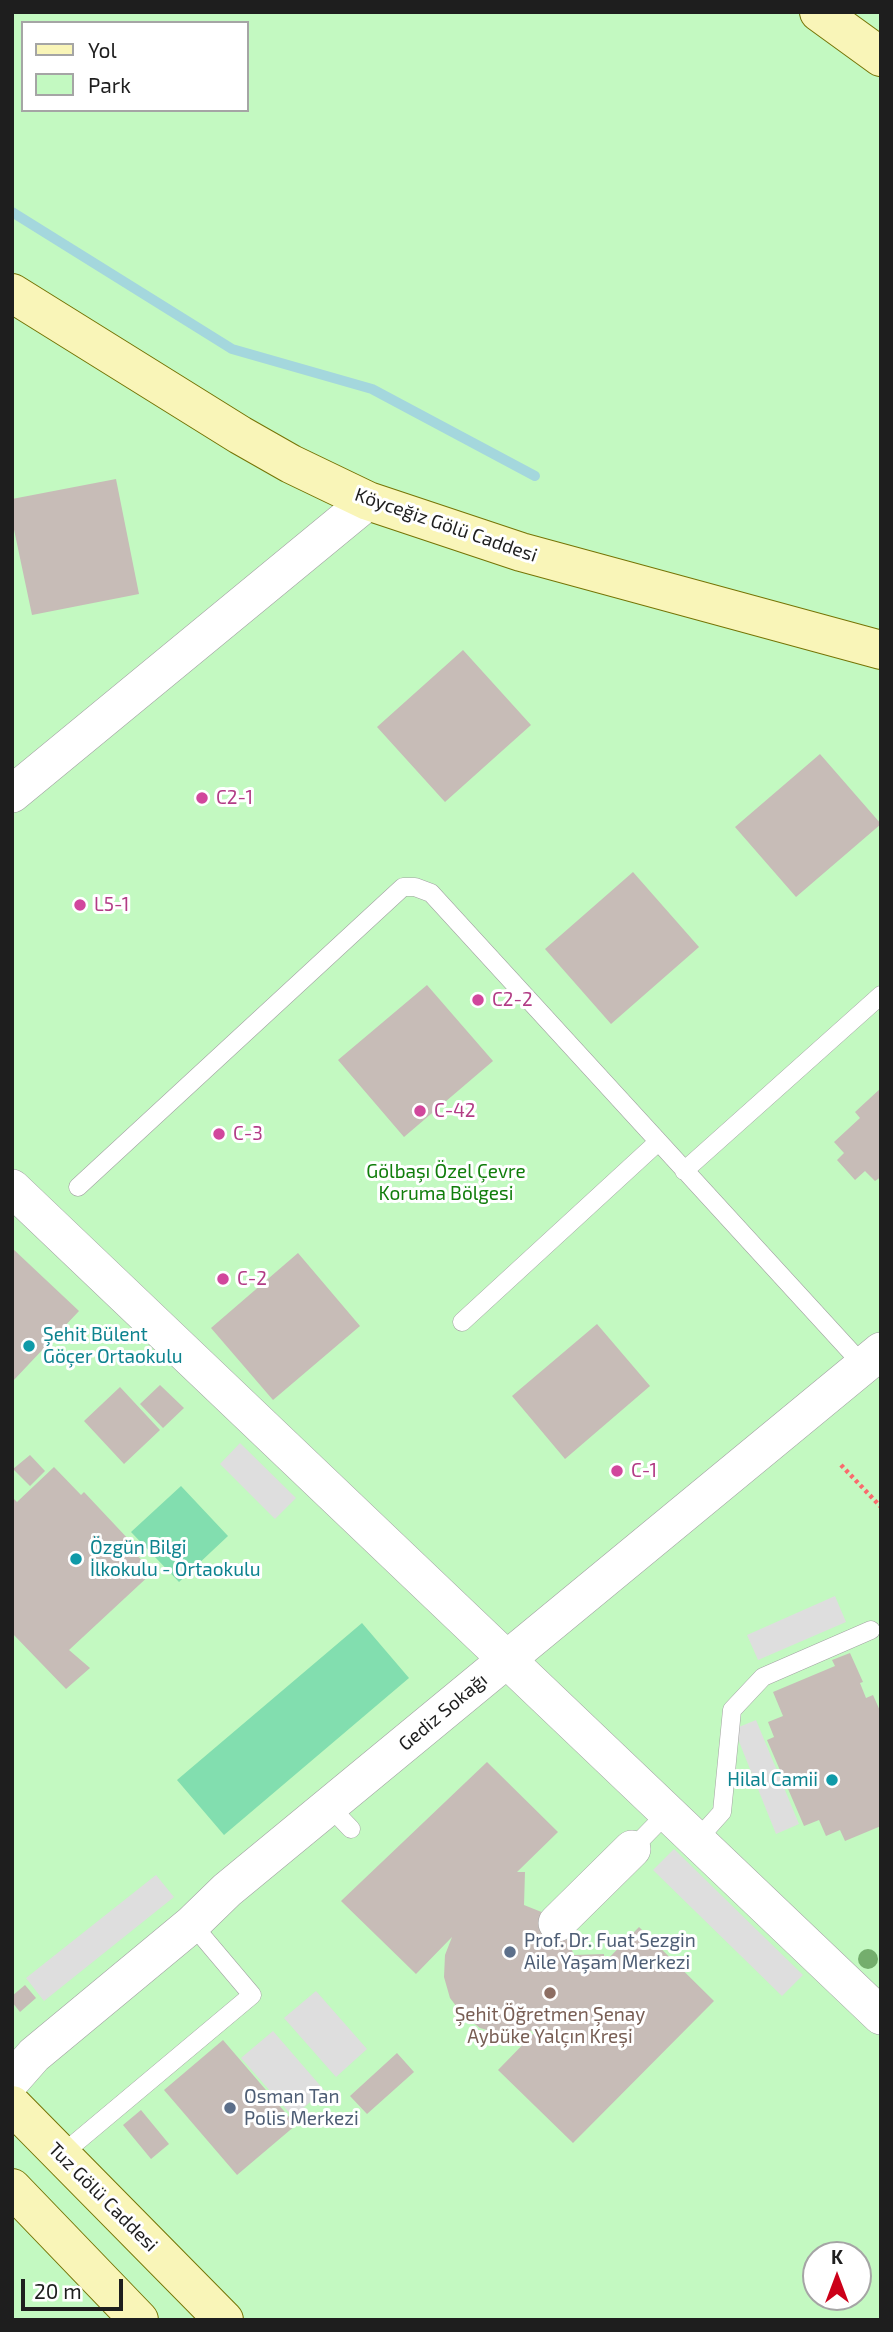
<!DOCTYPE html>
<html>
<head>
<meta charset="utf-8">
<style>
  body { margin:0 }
  #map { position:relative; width:893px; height:2332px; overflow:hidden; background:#efeae4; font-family:"Exo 2",sans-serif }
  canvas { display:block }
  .frame { position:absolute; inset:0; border:14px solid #1e1e1e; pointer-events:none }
  .legend { position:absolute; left:21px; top:21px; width:228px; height:91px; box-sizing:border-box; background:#fff; border:2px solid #a5a5a5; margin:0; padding:9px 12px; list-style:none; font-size:21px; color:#1e1e1e }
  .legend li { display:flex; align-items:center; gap:14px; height:35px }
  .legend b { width:35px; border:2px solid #a5a5a5 }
  .north { position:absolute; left:802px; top:2241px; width:70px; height:70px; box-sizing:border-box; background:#fff; border:2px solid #a5a5a5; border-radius:50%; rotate:0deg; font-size:19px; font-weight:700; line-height:28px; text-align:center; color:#1e1e1e }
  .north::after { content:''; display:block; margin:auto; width:24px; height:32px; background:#cc0019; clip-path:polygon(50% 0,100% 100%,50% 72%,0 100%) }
  .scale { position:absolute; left:21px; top:2279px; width:102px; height:32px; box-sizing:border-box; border:4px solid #1e1e1e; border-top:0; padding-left:9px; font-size:21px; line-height:24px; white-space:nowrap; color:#1e1e1e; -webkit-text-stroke:5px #fff; paint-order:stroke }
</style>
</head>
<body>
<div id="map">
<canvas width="893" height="2332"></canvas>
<div class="frame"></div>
<ul class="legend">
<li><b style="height:9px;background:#f9f5b8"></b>Yol</li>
<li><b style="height:19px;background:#c3f9c1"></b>Park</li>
</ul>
<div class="north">K</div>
<div class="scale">20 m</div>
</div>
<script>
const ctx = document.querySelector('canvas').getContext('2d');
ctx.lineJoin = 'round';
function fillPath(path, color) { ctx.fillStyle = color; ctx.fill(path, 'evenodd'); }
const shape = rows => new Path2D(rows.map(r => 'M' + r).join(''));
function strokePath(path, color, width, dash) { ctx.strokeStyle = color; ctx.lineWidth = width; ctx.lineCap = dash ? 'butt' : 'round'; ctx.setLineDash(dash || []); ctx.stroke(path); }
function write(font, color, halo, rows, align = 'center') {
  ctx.font = font + ' "Exo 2",sans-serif'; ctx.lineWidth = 6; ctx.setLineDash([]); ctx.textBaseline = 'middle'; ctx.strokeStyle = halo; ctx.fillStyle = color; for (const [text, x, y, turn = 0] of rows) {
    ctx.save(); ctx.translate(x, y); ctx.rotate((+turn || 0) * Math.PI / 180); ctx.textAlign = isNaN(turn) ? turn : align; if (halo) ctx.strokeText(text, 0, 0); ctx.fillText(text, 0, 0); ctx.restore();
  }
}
fillPath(shape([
  [12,12,881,12,881,2320,12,2320],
  [23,23,247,23,247,110,23,110],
  [816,2255,858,2255,858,2297,816,2297]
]), '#c3f9c1');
fillPath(shape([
  [181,1486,228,1536,179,1582,131,1532],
  [362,1623,409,1678,224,1835,177,1780]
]), '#82deaf');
fillPath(shape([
  [240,1443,296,1498,275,1519,220,1464],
  [835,1596,846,1622,758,1660,747,1635],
  [756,1720,799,1824,776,1834,734,1729],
  [674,1849,803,1975,782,1996,653,1870],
  [156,1875,174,1897,44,2001,26,1978],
  [316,1991,367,2049,336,2077,284,2018],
  [273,2031,324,2090,293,2117,241,2058]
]), '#dedede');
strokePath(shape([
  [12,212,232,349,372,389,535,476]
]), '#a4d7dd', 10);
fillPath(shape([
  [116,479,139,594,32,615,12,520,12,499],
  [463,650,531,725,445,802,377,727],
  [820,754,881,824,796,897,735,827],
  [633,872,699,947,611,1024,545,949],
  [427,985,493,1061,404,1137,338,1060],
  [881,1088,881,1177,875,1181,865,1171,855,1180,837,1160,844,1153,834,1142,860,1118,855,1112],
  [12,1248,79,1311,12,1382],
  [298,1253,360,1326,273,1400,211,1328],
  [597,1324,650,1386,565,1459,512,1396],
  [160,1385,184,1408,163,1428,140,1404],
  [120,1387,160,1430,124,1464,84,1421],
  [30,1455,45,1471,30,1486,13,1469],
  [54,1467,81,1495,84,1492,131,1542,127,1545,153,1572,69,1650,90,1668,66,1689,12,1633,12,1497,17,1502],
  [850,1653,863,1682,860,1683,866,1698,873,1695,881,1713,881,1826,845,1841,840,1830,826,1836,819,1820,804,1826,767,1740,774,1737,768,1722,783,1716,773,1692,835,1666,832,1660],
  [487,1762,558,1832,517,1872,525,1872,524,1905,549,1915,564,1931,574,1955,604,1954,604,1963,639,1927,714,2001,573,2143,498,2070,540,2027,523,2034,501,2034,480,2028,463,2015,450,1998,444,1977,445,1955,452,1937,416,1974,341,1901],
  [25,1985,36,1998,20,2012,12,2002,12,1996],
  [223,2040,296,2125,237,2175,164,2090],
  [397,2053,414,2072,367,2114,350,2096],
  [141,2110,169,2144,151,2159,123,2125]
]), '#c7bcb7');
const lane = shape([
  [684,1171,881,995],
  [78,1187,403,887,415,887,431,893,863,1365],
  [462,1322,658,1142],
  [329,1806,351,1829],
  [696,1841,722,1812,732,1710,763,1677,871,1630],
  [632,1849,667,1813],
  [61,2155,252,1995,192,1924]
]);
const street = shape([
  [12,794,368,501],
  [12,1188,881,2016],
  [557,1923,632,1849],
  [12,2080,34,2055,192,1924,227,1890,881,1351]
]);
const secondary = shape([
  [819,12,881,57],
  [12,293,240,435,291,464,368,501,521,552,881,650],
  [12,2105,224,2320],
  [12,2188,139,2320]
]);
strokePath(lane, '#a2a2a2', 19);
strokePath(street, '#a2a2a2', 38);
strokePath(secondary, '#757405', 40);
strokePath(shape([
  [841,1465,881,1507]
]), '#fa6a6d', 4.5, [3.5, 3.5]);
strokePath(lane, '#fff', 18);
strokePath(street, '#fff', 37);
strokePath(secondary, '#f9f5b8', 38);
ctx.fillStyle = '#74ae6d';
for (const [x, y] of [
  [868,1959]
]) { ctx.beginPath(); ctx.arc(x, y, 10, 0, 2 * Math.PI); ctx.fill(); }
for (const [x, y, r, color] of [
  [202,798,7,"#d1479c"],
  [80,905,7,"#d1479c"],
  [478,1000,7,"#d1479c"],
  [420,1111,7,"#d1479c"],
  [219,1134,7,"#d1479c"],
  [223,1279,7,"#d1479c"],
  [29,1346,7,"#0f9aa8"],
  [617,1471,7,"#d1479c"],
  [76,1559,7,"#0f9aa8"],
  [832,1780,7,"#0f9aa8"],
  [510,1952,7,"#5c6f8a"],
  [550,1993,7,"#8d6e63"],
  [230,2108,7,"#5c6f8a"]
]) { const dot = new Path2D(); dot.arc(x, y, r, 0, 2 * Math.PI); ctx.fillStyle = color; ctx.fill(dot); strokePath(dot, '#fff', 2.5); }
write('19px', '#1e1e1e', '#fff', [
  ["Köyceğiz Gölü Caddesi",446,525,19],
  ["Gediz Sokağı",443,1712,-40],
  ["Tuz Gölü Caddesi",103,2197,45]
]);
write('19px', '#b23c85', '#fff', [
  ["C2-1",216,798],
  ["L5-1",94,905],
  ["C2-2",492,1000],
  ["C-42",434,1111],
  ["C-3",233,1134],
  ["C-2",237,1279],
  ["C-1",631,1471]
], 'left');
write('19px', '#107d0b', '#fff', [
  ["Gölbaşı Özel Çevre",446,1172],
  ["Koruma Bölgesi",446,1194]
]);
write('19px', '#0d838f', '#fff', [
  ["Şehit Bülent",43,1335],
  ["Göçer Ortaokulu",43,1357],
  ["Özgün Bilgi",90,1548],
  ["İlkokulu - Ortaokulu",90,1570],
  ["Hilal Camii",818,1780,"right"]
], 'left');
write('19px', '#4e5e75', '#fff', [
  ["Prof. Dr. Fuat Sezgin",524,1941],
  ["Aile Yaşam Merkezi",524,1963],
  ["Osman Tan",244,2097],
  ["Polis Merkezi",244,2119]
], 'left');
write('19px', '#785e54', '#fff', [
  ["Şehit Öğretmen Şenay",550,2015],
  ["Aybüke Yalçın Kreşi",550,2037]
]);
</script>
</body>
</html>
